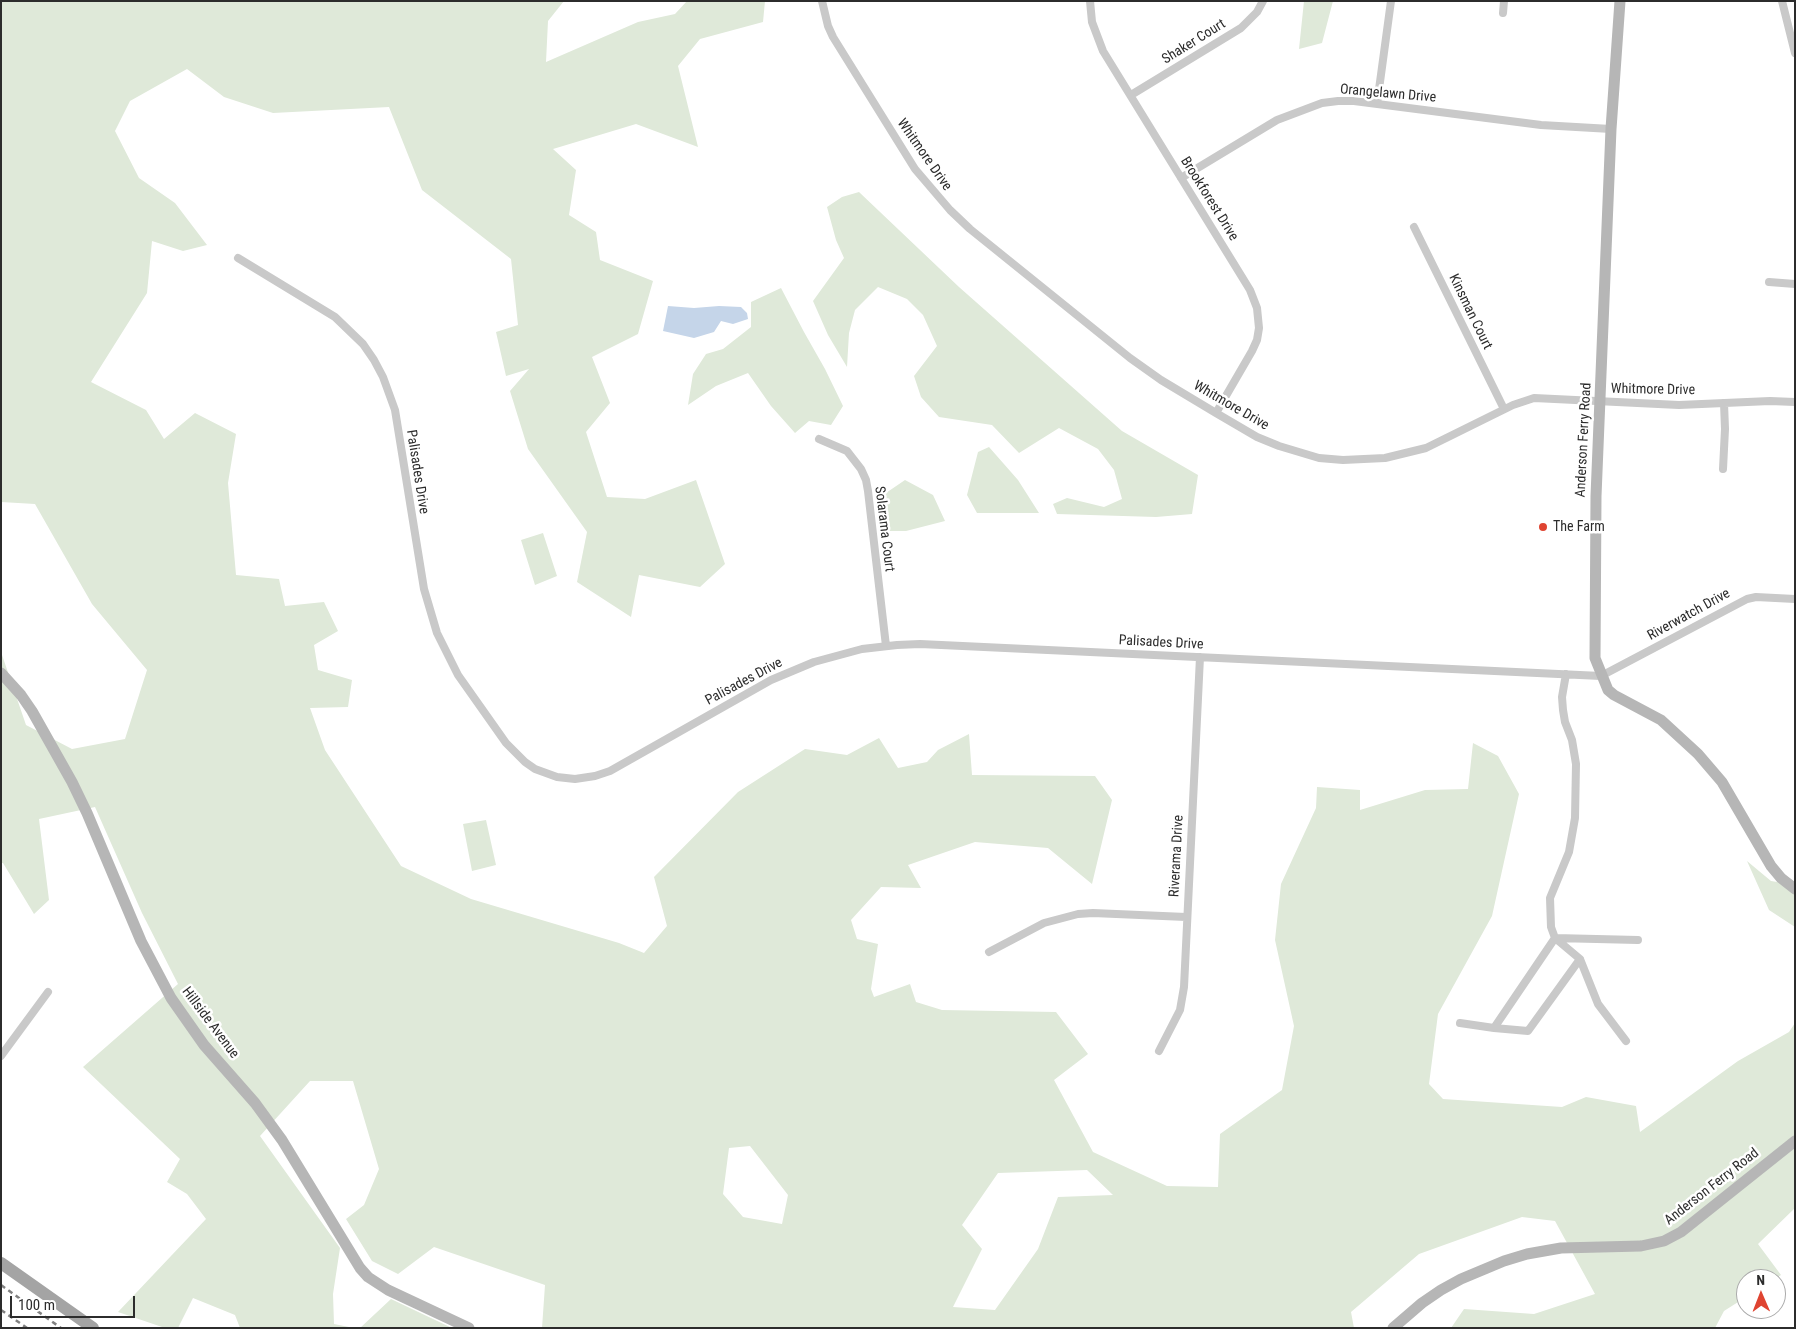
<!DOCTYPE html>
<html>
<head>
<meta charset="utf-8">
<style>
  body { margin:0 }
  #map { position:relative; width:1796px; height:1329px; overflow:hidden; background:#fff; font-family:"Roboto Condensed",sans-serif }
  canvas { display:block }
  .frame { position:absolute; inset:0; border:2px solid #2c2c2c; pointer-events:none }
  .north { position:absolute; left:1736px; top:1269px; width:50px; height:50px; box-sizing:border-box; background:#fff; border:1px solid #ababab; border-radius:50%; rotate:359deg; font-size:14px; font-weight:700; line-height:20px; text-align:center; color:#2c2c2c }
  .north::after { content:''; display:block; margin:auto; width:18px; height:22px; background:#df4431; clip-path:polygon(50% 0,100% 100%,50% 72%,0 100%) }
  .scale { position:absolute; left:10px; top:1296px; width:125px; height:22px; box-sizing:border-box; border:2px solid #2c2c2c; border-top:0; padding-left:6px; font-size:15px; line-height:18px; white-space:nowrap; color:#2c2c2c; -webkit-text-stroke:4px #fff; paint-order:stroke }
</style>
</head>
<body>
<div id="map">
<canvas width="1796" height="1329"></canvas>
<div class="frame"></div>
<div class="north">N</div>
<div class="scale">100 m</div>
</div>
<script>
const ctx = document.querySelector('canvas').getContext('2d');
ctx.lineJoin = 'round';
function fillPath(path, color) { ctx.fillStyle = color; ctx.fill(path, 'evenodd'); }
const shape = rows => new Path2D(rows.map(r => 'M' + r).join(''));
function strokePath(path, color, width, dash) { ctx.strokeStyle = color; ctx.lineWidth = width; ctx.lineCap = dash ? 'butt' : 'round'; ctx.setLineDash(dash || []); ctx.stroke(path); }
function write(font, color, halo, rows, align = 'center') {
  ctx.font = font + ' "Roboto Condensed",sans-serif'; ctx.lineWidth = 5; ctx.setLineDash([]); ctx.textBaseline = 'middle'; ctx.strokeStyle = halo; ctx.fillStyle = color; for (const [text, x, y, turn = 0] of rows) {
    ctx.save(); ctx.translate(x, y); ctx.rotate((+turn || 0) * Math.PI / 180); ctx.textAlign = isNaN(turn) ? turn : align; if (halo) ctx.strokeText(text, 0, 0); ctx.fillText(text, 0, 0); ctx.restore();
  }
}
fillPath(shape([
  [1,1,564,1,548,21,546,62,638,22,675,14,687,1,765,1,763,22,700,39,678,66,698,147,636,124,553,149,576,170,569,215,596,232,600,260,653,281,638,334,592,357,610,403,586,432,607,497,645,499,696,480,725,564,700,587,639,575,631,617,577,582,587,532,528,449,510,391,529,369,506,376,496,332,518,325,511,259,422,190,389,107,273,113,224,97,187,69,130,101,115,131,139,178,175,203,207,245,183,251,152,241,147,293,91,382,146,410,164,439,195,413,236,434,228,483,236,575,279,579,285,606,324,602,338,631,314,645,318,670,352,680,348,707,310,708,325,750,401,866,471,899,619,943,644,953,667,926,654,877,738,792,805,749,847,755,879,738,898,768,927,762,938,750,969,734,972,775,1095,776,1112,800,1092,884,1048,848,975,842,908,865,921,888,881,887,851,920,857,939,878,944,871,989,874,997,910,984,916,1002,942,1010,1056,1012,1088,1054,1054,1080,1093,1152,1167,1186,1218,1187,1220,1134,1282,1090,1294,1026,1275,940,1281,884,1316,808,1317,787,1360,790,1360,810,1425,790,1468,789,1473,743,1498,756,1519,794,1492,916,1438,1014,1429,1084,1443,1099,1562,1107,1586,1097,1636,1106,1640,1132,1738,1061,1789,1032,1795,1023,1795,1208,1758,1244,1781,1275,1775,1279,1746,1279,1746,1297,1724,1311,1715,1328,1451,1328,1464,1309,1534,1314,1595,1294,1555,1221,1522,1217,1419,1254,1351,1312,1354,1328,542,1328,545,1285,434,1247,398,1274,372,1261,346,1219,364,1205,379,1169,353,1081,310,1081,260,1136,340,1248,333,1294,334,1324,354,1328,240,1328,235,1315,193,1298,178,1328,165,1328,118,1312,206,1219,187,1194,167,1182,180,1159,83,1067,178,984,142,913,95,807,39,819,49,900,34,914,3,863,1,863,1,652,26,725,72,749,125,739,147,670,92,604,35,504,1,502],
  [750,1146,788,1195,782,1224,743,1217,723,1194,729,1148],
  [1087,1170,1113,1195,1058,1197,1038,1249,995,1310,953,1307,982,1249,962,1225,998,1173],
  [1304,1,1333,1,1322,43,1299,49],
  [859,192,959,287,1122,431,1198,475,1192,514,1156,517,1057,514,1053,504,1067,498,1104,507,1122,499,1114,470,1098,449,1059,428,1019,453,992,425,939,417,921,397,914,376,937,346,923,315,907,299,878,287,855,310,849,333,847,367,828,335,813,301,844,258,836,240,827,207,842,197],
  [781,288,804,332,825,369,843,406,831,425,809,421,795,433,771,406,748,373,716,386,688,405,693,374,706,354,723,349,751,327,751,302],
  [989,447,1018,480,1039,513,977,513,967,495,978,452],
  [905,480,933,495,945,521,906,531,881,531,883,495],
  [543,533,557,576,535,585,521,540],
  [486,820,496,865,472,871,463,824],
  [1747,861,1771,881,1795,885,1795,927,1769,910],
  [391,1299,452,1328,360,1328]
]), '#dfe9d9');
fillPath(shape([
  [668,306,694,308,719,306,741,307,747,313,748,319,733,324,721,321,714,332,694,338,663,331]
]), '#c5d5e9');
strokePath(shape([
  [822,1,828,26,833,37,915,169,950,210,970,229,1130,358,1161,380,1216,413,1257,437,1279,446,1319,458,1343,460,1385,458,1426,448,1513,405,1534,398,1679,405,1770,401,1795,402],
  [1090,1,1092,22,1103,51,1250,290,1257,308,1259,328,1257,340,1252,351,1216,413],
  [1782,1,1795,53],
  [1503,13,1504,1],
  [1131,95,1241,28,1257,12,1263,1],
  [1377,104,1391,1],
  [1181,178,1277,120,1322,103,1338,101,1354,101,1541,125,1611,129],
  [1414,227,1504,409],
  [238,258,335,317,363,344,374,360,383,377,395,410,424,589,437,633,458,675,506,743,525,762,535,769,557,777,575,779,595,776,610,771,771,680,814,662,862,649,897,645,920,644,1601,676,1747,599,1756,597,1795,599],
  [1769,282,1795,284],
  [819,439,847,451,861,469,866,480,868,491,886,646],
  [1723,469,1725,429,1724,403],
  [1566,674,1562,697,1563,710,1565,722,1572,740,1576,764,1575,818,1569,852,1550,898,1551,927,1555,938,1580,959,1598,1004,1626,1041],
  [989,952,1044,923,1078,914,1093,913,1186,917],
  [1580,959,1528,1031,1494,1028,1555,938,1638,940],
  [1460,1023,1494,1028],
  [1159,1051,1180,1010,1184,987,1200,657],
  [1,1056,48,992]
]), '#c9c9c9', 8);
strokePath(shape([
  [1620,1,1611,129,1596,496,1595,658,1608,690,1614,695,1661,720,1698,754,1722,782,1771,866,1781,878,1795,889],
  [1,673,21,695,32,711,72,782,87,813,141,941,171,998,204,1045,255,1103,282,1140,360,1268,368,1277,388,1290,469,1328],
  [1393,1328,1422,1303,1441,1290,1461,1279,1504,1261,1527,1254,1561,1248,1641,1246,1664,1241,1681,1232,1795,1141]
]), '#b6b6b6', 11);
strokePath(shape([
  [1,1263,93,1328]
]), '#a4a4a4', 12);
strokePath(shape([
  [1,1285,61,1328],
  [1,1310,27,1328]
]), '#818181', 2.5, [5, 4]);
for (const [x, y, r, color] of [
  [1543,527,5,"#df4431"]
]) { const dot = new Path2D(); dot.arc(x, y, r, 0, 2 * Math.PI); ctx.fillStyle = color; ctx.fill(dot); strokePath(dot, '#fff', 2); }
write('14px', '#2c2c2c', '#fff', [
  ["Shaker Court",1194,42,-32],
  ["Orangelawn Drive",1388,94,5],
  ["Whitmore Drive",924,155,55],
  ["Brookforest Drive",1209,199,58],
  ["Kinsman Court",1470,312,64],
  ["Whitmore Drive",1653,390,1],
  ["Whitmore Drive",1231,406,30],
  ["Anderson Ferry Road",1584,440,-87],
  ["Palisades Drive",417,472,81],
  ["Solarama Court",884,529,83],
  ["Riverwatch Drive",1689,615,-29],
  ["Palisades Drive",1161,643,3],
  ["Palisades Drive",744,682,-28],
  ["Riverama Drive",1177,856,-87],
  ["Hillside Avenue",210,1023,53],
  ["Anderson Ferry Road",1712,1187,-38]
]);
write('14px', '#2c2c2c', '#fff', [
  ["The Farm",1553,527]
], 'left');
</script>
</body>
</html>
